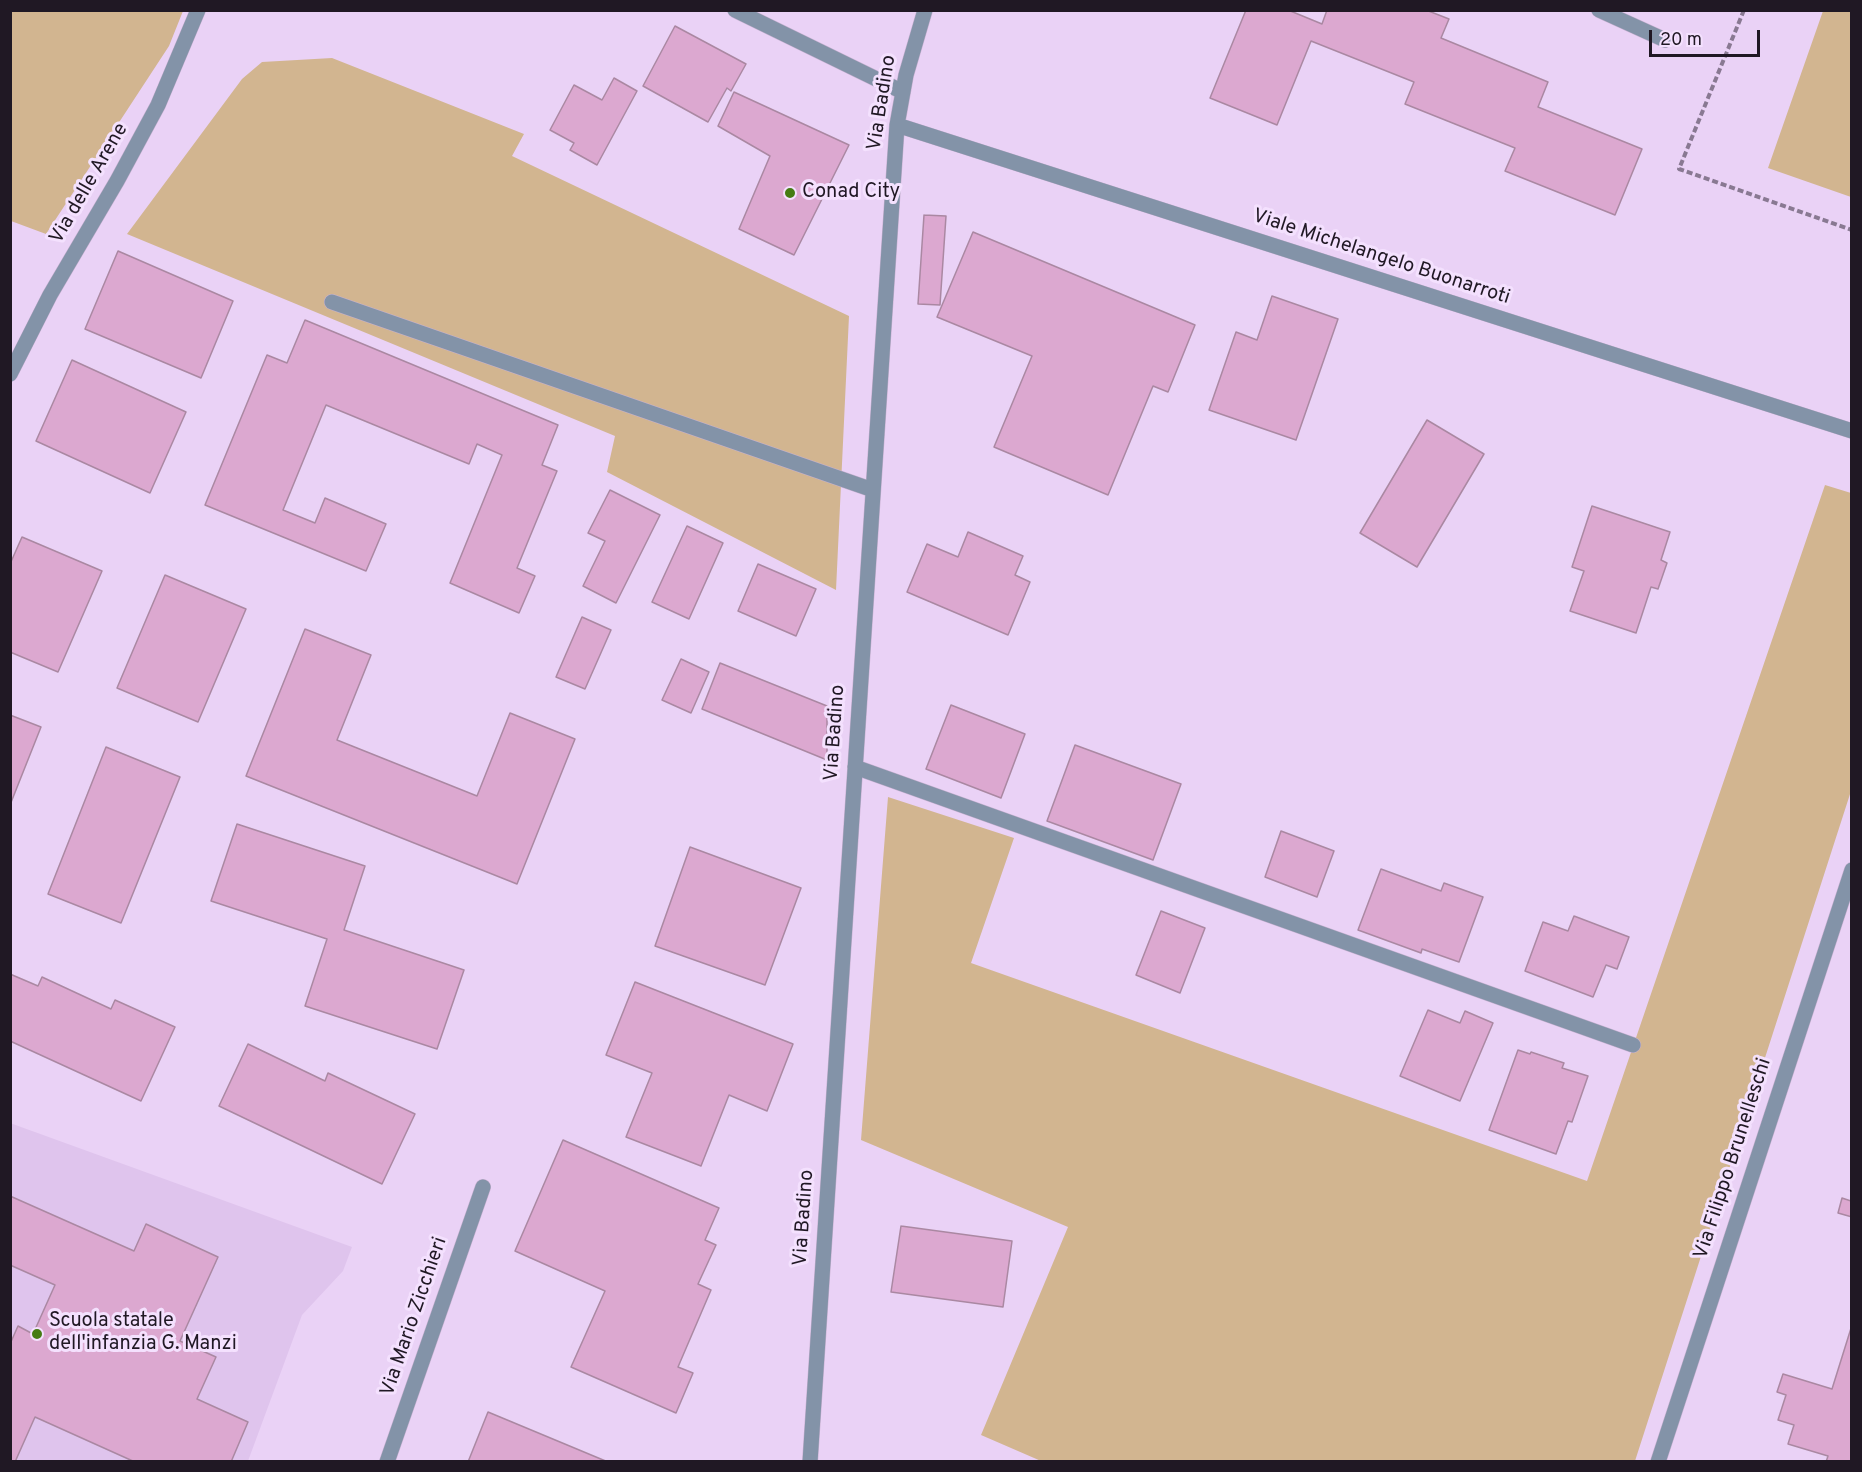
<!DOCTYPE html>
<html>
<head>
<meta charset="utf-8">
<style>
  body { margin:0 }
  #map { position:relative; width:1862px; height:1472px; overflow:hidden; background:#ead2f6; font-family:Overpass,sans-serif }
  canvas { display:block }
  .frame { position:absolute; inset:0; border:12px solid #201824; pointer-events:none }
  .scale { position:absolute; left:1649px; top:30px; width:111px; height:27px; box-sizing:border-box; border:3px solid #201824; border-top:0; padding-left:8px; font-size:18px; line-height:21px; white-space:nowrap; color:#201824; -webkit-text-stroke:4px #f4e1fe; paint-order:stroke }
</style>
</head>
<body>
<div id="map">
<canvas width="1862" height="1472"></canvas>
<div class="frame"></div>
<div class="scale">20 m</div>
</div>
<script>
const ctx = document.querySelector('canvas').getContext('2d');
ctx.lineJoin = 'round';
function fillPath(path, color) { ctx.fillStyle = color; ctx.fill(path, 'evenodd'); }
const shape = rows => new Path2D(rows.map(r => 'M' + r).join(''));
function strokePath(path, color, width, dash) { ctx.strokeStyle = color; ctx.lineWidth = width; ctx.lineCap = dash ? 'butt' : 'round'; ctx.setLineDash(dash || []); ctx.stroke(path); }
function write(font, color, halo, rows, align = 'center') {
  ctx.font = font + ' Overpass,sans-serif'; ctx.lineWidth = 6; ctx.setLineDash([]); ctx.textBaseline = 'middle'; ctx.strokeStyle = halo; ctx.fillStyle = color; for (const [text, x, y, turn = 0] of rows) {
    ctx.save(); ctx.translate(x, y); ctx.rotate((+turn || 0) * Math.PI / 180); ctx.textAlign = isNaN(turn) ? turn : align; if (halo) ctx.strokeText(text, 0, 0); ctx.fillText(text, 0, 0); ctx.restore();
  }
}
fillPath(shape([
  [10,1123,352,1247,343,1271,302,1315,248,1461,11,1461]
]), '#dfc4ed');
fillPath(shape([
  [10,11,183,11,169,46,46,234,11,221],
  [1823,11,1851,11,1851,197,1768,168],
  [332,58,524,134,512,156,849,316,836,590,607,472,615,436,127,234,242,79,262,62],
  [1825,485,1851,493,1851,791,1635,1461,1041,1461,981,1435,1068,1227,861,1140,888,797,1014,838,971,963,1587,1181]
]), '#d2b590');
const building = shape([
  [1246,10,1288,10,1322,24,1327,10,1426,10,1449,19,1441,38,1548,82,1538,107,1642,149,1615,215,1505,171,1515,148,1405,104,1414,82,1311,41,1277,125,1210,98,1246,10],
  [675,26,746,64,731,91,727,88,708,122,643,86,675,26],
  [614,78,637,91,597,165,570,150,574,143,550,130,574,85,602,100,614,78],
  [734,92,849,145,794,255,739,229,770,156,718,126,734,92],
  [924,215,946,216,940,305,918,304,924,215],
  [973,232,1195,325,1168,392,1153,386,1108,495,994,447,1032,356,937,317,973,232],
  [118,251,233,301,201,378,85,329,118,251],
  [1272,296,1338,319,1296,440,1209,410,1236,332,1257,340,1272,296],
  [305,320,558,425,542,465,557,471,517,568,535,576,519,613,450,583,502,455,477,444,469,464,326,405,283,510,315,523,325,498,386,524,366,571,205,505,267,355,287,363,305,320],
  [72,360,186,412,150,493,36,441,72,360],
  [1427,420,1484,454,1417,567,1360,533,1427,420],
  [610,490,660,515,616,603,583,586,605,541,588,533,610,490],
  [1592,506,1670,532,1661,560,1667,563,1658,589,1651,587,1636,633,1570,611,1584,571,1572,567,1592,506],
  [687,526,723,543,689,619,652,602,687,526],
  [968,532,1023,556,1015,575,1030,582,1008,635,907,592,927,544,958,557,968,532],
  [22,537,102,571,58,672,10,652,10,564,22,537],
  [758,564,816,589,796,636,738,611,758,564],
  [165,575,246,609,198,722,117,688,165,575],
  [582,617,611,630,585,689,556,677,582,617],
  [305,629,371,655,337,740,477,796,510,713,575,739,517,884,246,776,305,629],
  [681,659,709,672,691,713,662,700,681,659],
  [720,663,827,706,827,760,702,709,720,663],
  [951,705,1025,734,1001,798,926,769,951,705],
  [10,715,41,727,10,805,10,715],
  [1075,745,1181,784,1153,860,1047,821,1075,745],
  [106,747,180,777,121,923,48,894,106,747],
  [237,824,365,866,344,930,464,970,437,1049,305,1006,327,939,211,901,237,824],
  [1281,831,1334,851,1317,897,1265,877,1281,831],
  [690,847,801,888,765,985,655,946,690,847],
  [1381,869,1441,891,1444,883,1483,897,1459,962,1422,949,1421,953,1358,930,1381,869],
  [1161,911,1205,928,1180,993,1136,975,1161,911],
  [1574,916,1629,937,1617,969,1606,965,1593,997,1525,971,1543,922,1568,931,1574,916],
  [10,974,38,986,42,977,111,1009,115,1000,175,1027,141,1101,10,1041,10,974],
  [635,982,793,1044,767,1111,729,1095,701,1166,626,1137,652,1073,606,1055,635,982],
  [1428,1010,1460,1023,1465,1011,1493,1023,1460,1101,1400,1076,1428,1010],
  [248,1044,325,1081,328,1073,415,1114,382,1184,219,1106,248,1044],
  [1518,1050,1530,1054,1531,1052,1564,1063,1562,1068,1588,1076,1572,1122,1568,1121,1556,1154,1489,1130,1518,1050],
  [563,1140,719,1208,705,1240,716,1245,698,1284,711,1290,678,1367,693,1373,676,1413,571,1367,605,1291,515,1251,563,1140],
  [10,1196,134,1251,146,1224,218,1257,180,1341,216,1357,197,1399,248,1422,231,1462,135,1462,35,1417,15,1462,10,1462,10,1344,18,1326,33,1334,55,1285,10,1265,10,1196],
  [1842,1198,1851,1201,1852,1199,1852,1217,1838,1213,1842,1198],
  [901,1226,1012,1241,1003,1307,891,1292,901,1226],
  [1852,1325,1852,1462,1826,1462,1828,1456,1788,1444,1794,1425,1778,1420,1786,1395,1777,1392,1783,1374,1832,1389,1852,1325],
  [488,1412,608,1462,468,1462,488,1412]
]);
fillPath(building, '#dca8d0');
strokePath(building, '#aa88a2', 1.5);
const minor = shape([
  [735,10,903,92],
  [1599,10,1665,40],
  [897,125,1852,431],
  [332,302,873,490],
  [10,374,50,295,117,181,158,105,198,10],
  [855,767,1633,1045],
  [387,1462,483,1187],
  [810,1462,897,125,906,75,925,10],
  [1658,1462,1852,870]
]);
strokePath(minor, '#c6b1d0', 16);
strokePath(shape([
  [1744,10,1679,169,1852,230]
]), '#897992', 4, [6, 3]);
strokePath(minor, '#8393a8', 15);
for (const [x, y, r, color] of [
  [790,193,6,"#457c13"],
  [37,1334,6,"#457c13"]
]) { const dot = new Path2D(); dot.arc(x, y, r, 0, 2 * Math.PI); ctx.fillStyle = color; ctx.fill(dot); strokePath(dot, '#f4e1fe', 2); }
write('20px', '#201824', '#f4e1fe', [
  ["Via Badino",883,103,-81],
  ["Via delle Arene",90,184,-60],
  ["Viale Michelangelo Buonarroti",1381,258,18],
  ["Via Badino",836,733,-86],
  ["Via Filippo Brunelleschi",1734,1159,-72],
  ["Via Badino",805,1218,-86],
  ["Via Mario Zicchieri",415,1317,-71]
]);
write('20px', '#201824', '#f4e1fe', [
  ["Conad City",802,193],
  ["Scuola statale",49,1322],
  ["dell'infanzia G. Manzi",49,1345]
], 'left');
</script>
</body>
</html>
